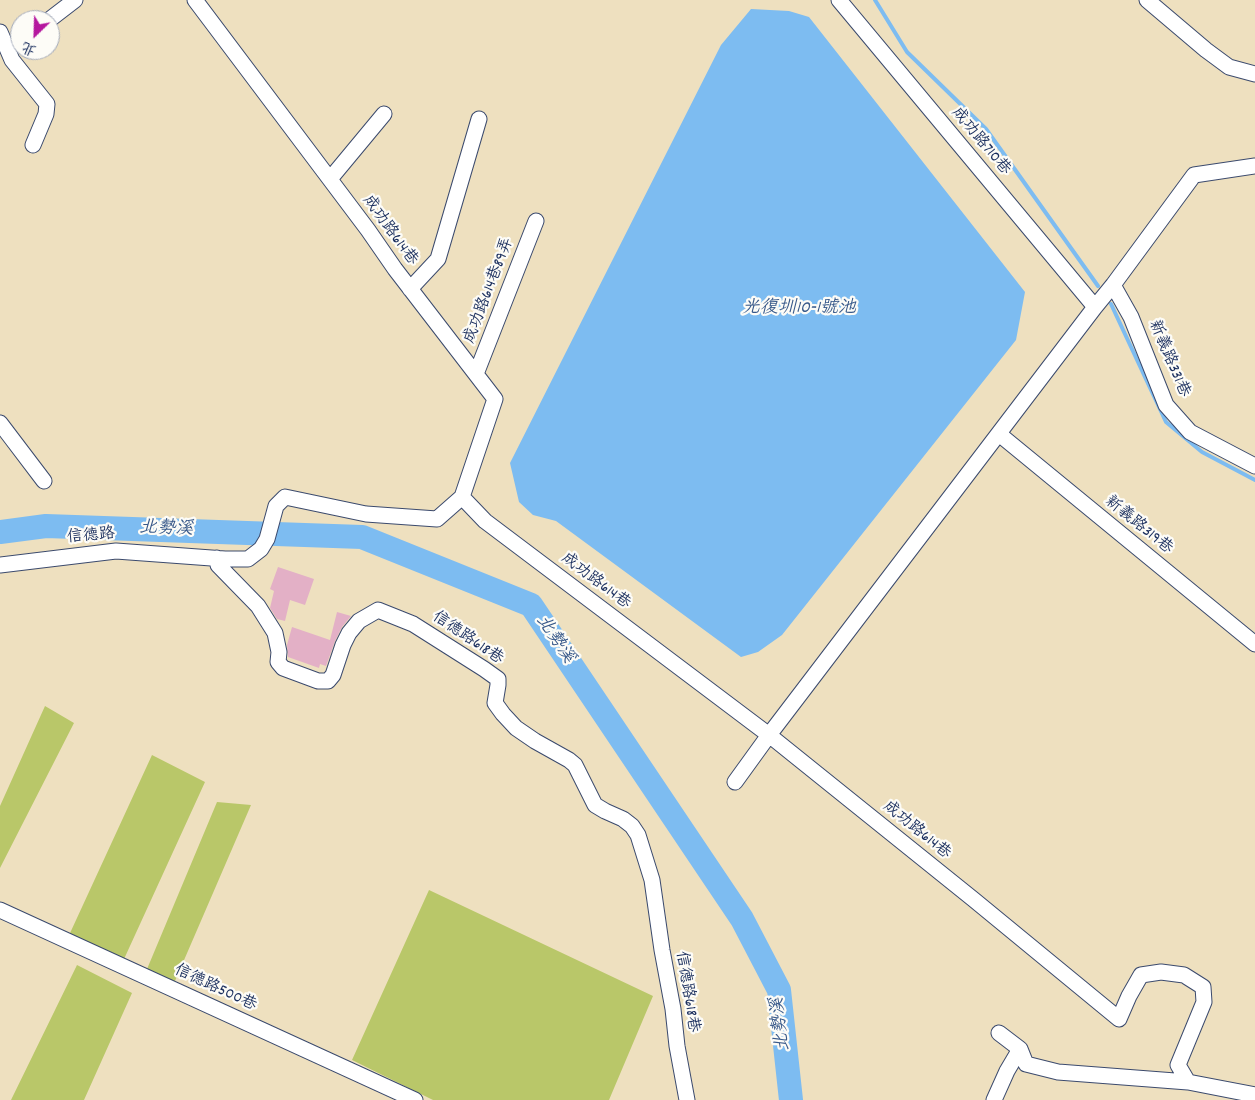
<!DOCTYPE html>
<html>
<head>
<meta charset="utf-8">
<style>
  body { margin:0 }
  #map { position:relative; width:1255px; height:1100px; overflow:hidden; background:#eee0bf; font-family:Dekko,"LXGW WenKai TC",sans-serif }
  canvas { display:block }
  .north { position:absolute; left:10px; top:10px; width:50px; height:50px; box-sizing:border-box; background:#fdfcf7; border:1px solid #a3aaba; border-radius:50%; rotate:204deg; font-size:14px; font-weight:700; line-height:20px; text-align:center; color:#1b2f5e }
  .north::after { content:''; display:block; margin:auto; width:18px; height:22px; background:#b5179e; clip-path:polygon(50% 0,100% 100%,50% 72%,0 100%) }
</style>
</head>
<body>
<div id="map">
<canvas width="1255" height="1100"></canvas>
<div class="north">北</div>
</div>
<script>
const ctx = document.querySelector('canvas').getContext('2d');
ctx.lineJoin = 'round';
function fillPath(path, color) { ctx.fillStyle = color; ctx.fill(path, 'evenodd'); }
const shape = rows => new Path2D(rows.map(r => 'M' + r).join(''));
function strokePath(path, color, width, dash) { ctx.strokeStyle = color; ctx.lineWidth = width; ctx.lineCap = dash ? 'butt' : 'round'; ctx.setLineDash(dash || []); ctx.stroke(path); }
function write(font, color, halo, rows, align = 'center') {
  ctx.font = font + ' Dekko,"LXGW WenKai TC",sans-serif'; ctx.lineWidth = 4.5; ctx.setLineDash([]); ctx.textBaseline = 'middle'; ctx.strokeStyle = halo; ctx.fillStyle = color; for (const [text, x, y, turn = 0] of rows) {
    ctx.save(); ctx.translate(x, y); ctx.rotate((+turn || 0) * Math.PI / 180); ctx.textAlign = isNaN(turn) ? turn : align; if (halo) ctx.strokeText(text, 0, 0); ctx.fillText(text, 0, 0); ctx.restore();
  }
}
fillPath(shape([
  [45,706,74,723,0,868,0,806],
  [152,755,205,782,119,970,65,944],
  [217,802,251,805,175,981,176,997,142,981],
  [429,890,653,996,609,1100,433,1100,352,1060],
  [77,965,132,993,84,1100,11,1100]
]), '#b9c769');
fillPath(shape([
  [751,9,789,11,809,17,1025,292,1016,340,782,635,758,652,741,657,556,521,533,515,519,502,510,463,721,45]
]), '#7dbcf1');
strokePath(shape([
  [875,0,907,52,986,129,1098,286],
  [1111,304,1166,422,1202,452,1255,480]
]), '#7dbcf1', 4);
strokePath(shape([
  [0,532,46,526,362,537,531,605,742,919,779,990,791,1100]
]), '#7dbcf1', 24);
fillPath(shape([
  [278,567,314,579,305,605,290,600,285,621,277,619,270,608,274,591,270,589],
  [337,612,351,616,342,627,335,641,326,666,320,664,319,668,288,657,287,645,292,627,330,640]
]), '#e3b0c6');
const minor = shape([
  [839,0,1095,307],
  [1147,0,1206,50,1229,67,1255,74],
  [49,20,75,0],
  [0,32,12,60,47,104,46,114,33,145],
  [330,179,384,114],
  [1113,285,1131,317,1166,405,1190,432,1255,466],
  [410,289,438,259,479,119],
  [476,374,536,221],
  [0,423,44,481],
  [999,434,1255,644],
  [462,497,485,521,769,735,973,899,1119,1019,1129,996,1141,975,1161,972,1184,975,1203,987,1204,1002,1178,1065,1188,1082,1255,1095],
  [217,558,218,565,258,606,275,633,279,652,278,662,283,668,318,681,328,681,333,675,343,645,349,633,359,621,378,610,413,624,484,669,498,679,498,685,495,703,503,714,516,728,535,741,569,760,575,765,595,805,605,811,623,819,632,826,638,835,652,880,662,950,673,1009,677,1046,687,1100],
  [0,565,116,551,225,559,248,559,261,549,267,539,276,506,285,497,366,514,437,519,462,497,495,399,395,269,368,230,195,0],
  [735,782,769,735,1095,307,1113,285,1194,175,1255,166],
  [0,910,415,1100],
  [999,1033,1020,1049],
  [994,1100,1007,1071,1020,1049,1026,1064,1058,1072,1188,1082]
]);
strokePath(minor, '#3b4a6d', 17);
strokePath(minor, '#fff', 15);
write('16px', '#1b2f5e', '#fdfcf7', [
  ["成功路710巷",980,142,50],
  ["成功路614巷",389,231,54],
  ["成功路614巷89弄",490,291,-69],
  ["新義路331巷",1168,359,67],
  ["新義路319巷",1138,526,39],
  ["信德路",91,537,-5],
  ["成功路614巷",595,582,37],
  ["信德路618巷",467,639,34],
  ["成功路614巷",916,831,39],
  ["信德路500巷",215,989,25],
  ["信德路618巷",686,992,81]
]);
write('italic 18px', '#38598a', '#fdfcf7', [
  ["光復圳10-1號池",799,310],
  ["北勢溪",166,530,2],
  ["北勢溪",554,640,56],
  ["北勢溪",782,1024,-97]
]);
</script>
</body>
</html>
